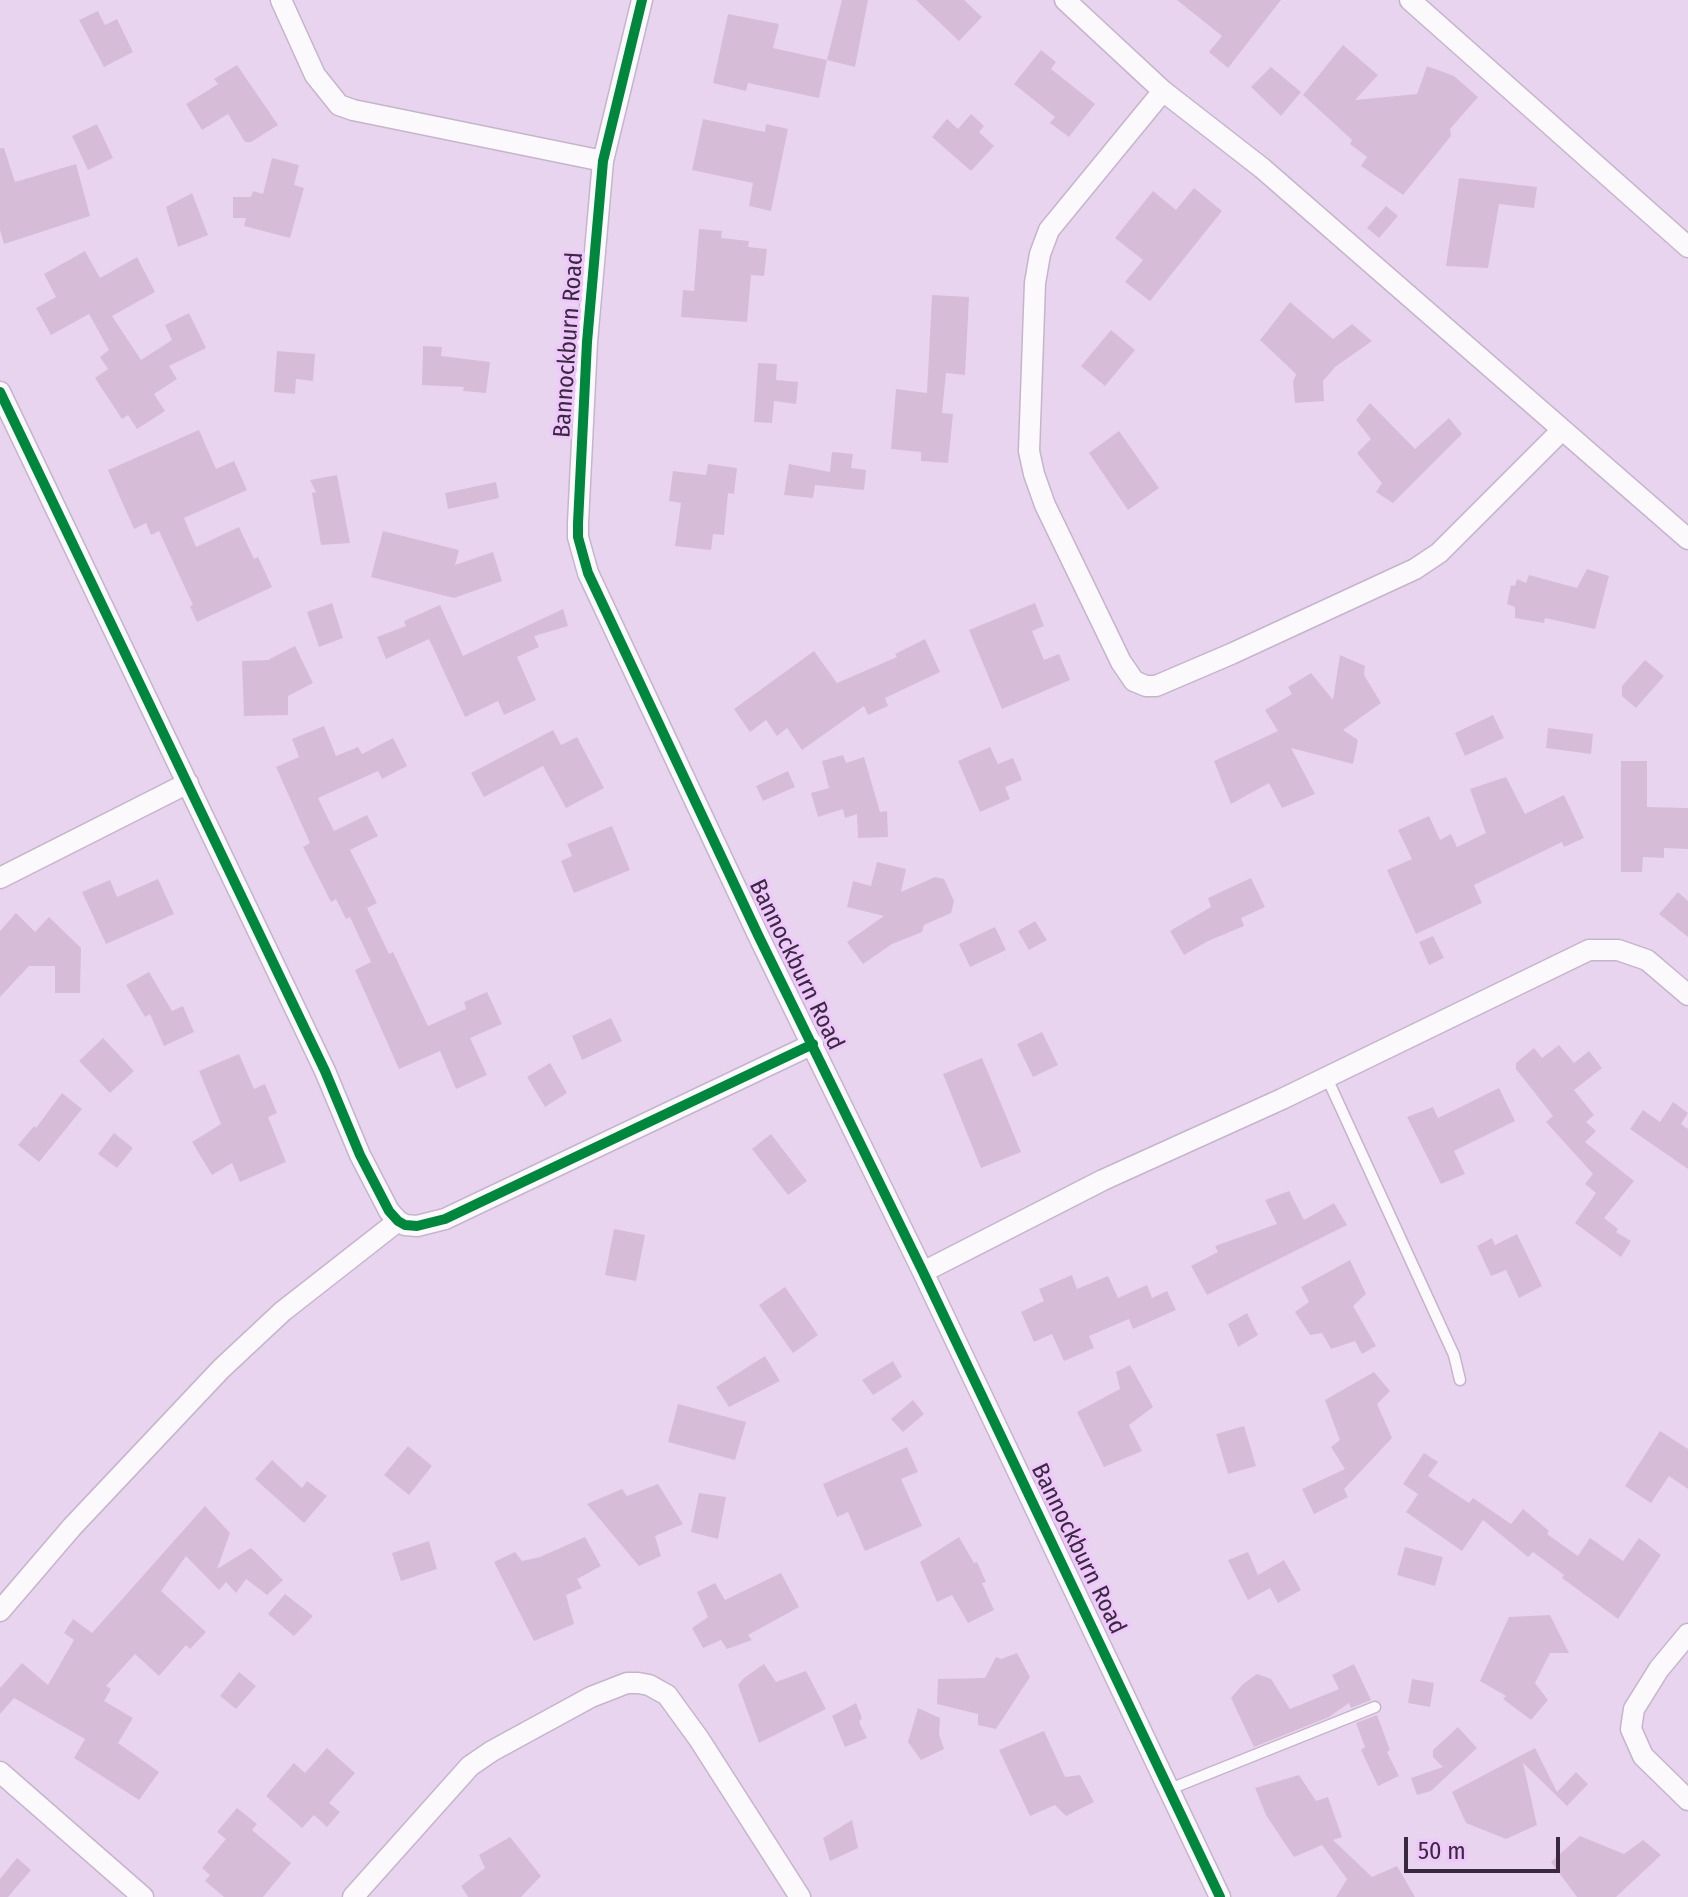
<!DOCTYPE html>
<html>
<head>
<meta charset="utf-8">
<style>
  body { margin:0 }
  #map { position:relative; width:1688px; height:1897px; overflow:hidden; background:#e9d4f0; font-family:"Fira Sans Condensed",sans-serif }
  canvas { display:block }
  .scale { position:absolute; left:1404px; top:1837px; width:156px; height:36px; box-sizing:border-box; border:4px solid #39293e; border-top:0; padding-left:10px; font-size:24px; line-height:28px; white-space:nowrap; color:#39293e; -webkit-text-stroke:6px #efc7fd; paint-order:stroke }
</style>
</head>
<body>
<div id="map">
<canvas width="1688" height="1897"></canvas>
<div class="scale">50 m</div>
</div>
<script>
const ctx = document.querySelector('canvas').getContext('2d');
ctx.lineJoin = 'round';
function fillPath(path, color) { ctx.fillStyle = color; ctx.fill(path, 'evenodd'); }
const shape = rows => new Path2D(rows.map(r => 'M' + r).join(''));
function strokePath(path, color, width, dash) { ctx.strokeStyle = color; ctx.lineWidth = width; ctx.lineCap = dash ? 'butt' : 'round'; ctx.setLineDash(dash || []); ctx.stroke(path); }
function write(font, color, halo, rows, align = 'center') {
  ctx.font = font + ' "Fira Sans Condensed",sans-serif'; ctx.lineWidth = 6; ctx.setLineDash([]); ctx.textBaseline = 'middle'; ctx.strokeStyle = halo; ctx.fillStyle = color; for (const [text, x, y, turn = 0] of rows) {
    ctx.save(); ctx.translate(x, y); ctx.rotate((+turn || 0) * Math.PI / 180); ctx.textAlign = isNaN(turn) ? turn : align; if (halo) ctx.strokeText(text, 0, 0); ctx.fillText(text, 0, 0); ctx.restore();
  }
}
fillPath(shape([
  [842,0,868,0,855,67,827,60],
  [916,0,964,0,982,17,959,41],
  [1177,0,1281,0,1228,68,1209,52,1222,36],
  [98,11,105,25,117,19,133,52,104,67,79,20],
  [728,14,779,24,773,48,827,60,819,98,748,83,746,91,713,83],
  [1343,45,1378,75,1355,100,1417,94,1427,66,1454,76,1478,97,1450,129,1451,136,1403,195,1361,166,1367,157,1350,144,1352,140,1303,95],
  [1041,50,1056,62,1051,69,1095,104,1069,137,1050,123,1055,117,1014,84],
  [237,65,278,125,251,142,245,142,228,114,202,130,186,104,218,84,214,79],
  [1271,67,1301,92,1281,116,1251,87],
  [971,114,984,126,979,132,994,146,971,171,932,137,947,119,958,129],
  [703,119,765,132,766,124,788,129,771,211,749,206,753,183,692,170],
  [97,124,113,158,88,170,72,136],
  [0,148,4,148,15,182,76,164,90,216,4,244,0,230],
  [272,158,299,165,294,185,304,188,290,238,244,226,246,218,233,218,233,197,251,197,253,191,263,194],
  [1459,178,1537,187,1534,208,1499,204,1488,268,1446,266],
  [1194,188,1222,211,1150,301,1125,282,1143,260,1115,238,1153,191,1176,210],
  [192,193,208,235,178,247,166,207],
  [1386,206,1398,216,1379,238,1367,228],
  [699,229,722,231,721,238,749,241,748,247,767,249,764,276,751,275,747,322,681,317,683,290,694,291],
  [85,251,100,278,137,257,155,292,112,316,141,360,172,340,165,325,189,313,206,348,169,366,177,379,154,394,165,411,137,429,128,415,122,419,95,378,108,369,100,357,109,350,89,314,51,335,36,308,56,297,44,274],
  [932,295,969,297,965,375,946,373,942,413,953,414,948,463,921,461,921,452,891,449,896,389,927,393],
  [1290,302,1333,339,1352,324,1372,341,1335,367,1323,381,1324,401,1295,403,1293,382,1296,374,1260,340],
  [1111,330,1135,350,1105,386,1081,366],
  [423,346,442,347,441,356,490,362,486,393,463,391,464,387,422,385],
  [277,351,315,354,313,381,296,379,295,394,274,392],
  [758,363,777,364,776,380,798,382,796,404,774,401,772,423,754,422],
  [1370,403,1415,449,1449,418,1462,434,1393,503,1376,492,1382,483,1357,453,1371,439,1356,420],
  [199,430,216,469,234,461,247,490,184,518,196,547,239,527,254,559,258,557,272,587,197,622,190,606,193,605,159,531,151,535,146,523,134,529,108,470],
  [1119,431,1159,488,1128,510,1089,453],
  [832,452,853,454,851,468,866,470,864,490,815,485,813,498,784,495,789,464,830,472],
  [708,464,737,468,734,494,728,493,724,535,713,534,711,550,675,546,681,503,669,501,673,471,706,475],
  [337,475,350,543,321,545,312,493,316,492,310,480],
  [496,482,499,498,448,509,445,493],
  [383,531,459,550,455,565,493,552,502,581,454,598,371,577],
  [1587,569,1609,576,1595,629,1545,618,1544,623,1515,618,1515,607,1507,604,1511,585,1515,586,1517,579,1526,583,1529,575,1577,588],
  [332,603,343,638,319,647,307,612],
  [1035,603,1044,626,1032,631,1044,660,1059,654,1070,680,1002,709,969,630],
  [440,605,463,656,563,609,568,626,534,636,539,647,517,657,536,700,504,715,498,701,465,717,429,639,386,659,377,637,406,626,404,621],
  [925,639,940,672,885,698,888,706,868,715,864,706,802,750,787,728,777,736,766,720,750,732,734,709,814,651,837,683,897,657,895,654],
  [295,646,313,683,288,696,288,715,244,716,242,661,268,660],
  [1340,655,1365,666,1364,675,1381,703,1343,730,1358,740,1353,764,1291,748,1315,794,1282,808,1269,783,1231,804,1214,761,1278,731,1265,710,1292,694,1288,687,1311,673,1333,700],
  [1645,660,1664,676,1636,708,1622,696,1622,686],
  [1493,715,1504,738,1465,756,1455,733],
  [324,726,336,756,358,747,362,754,393,738,407,766,382,779,378,771,318,798,334,831,367,815,378,836,350,850,377,903,367,908,389,954,393,952,428,1026,466,1009,464,1002,487,992,502,1024,470,1038,487,1075,456,1089,440,1051,399,1069,355,970,371,962,350,917,346,919,336,899,331,902,303,847,310,843,276,767,299,757,292,739],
  [1548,728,1593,734,1591,754,1546,748],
  [553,730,561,745,577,737,604,788,566,808,543,766,484,797,471,773],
  [990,747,998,764,1013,758,1022,780,1005,787,1010,799,980,812,958,761],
  [843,755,846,763,864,757,880,812,887,811,888,837,858,838,857,814,845,818,843,809,818,817,811,793,829,788,822,761],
  [1621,761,1647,761,1647,807,1688,808,1688,849,1664,848,1664,858,1643,857,1642,872,1621,872],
  [788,771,795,787,763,801,756,786],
  [1506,777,1525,814,1564,795,1584,838,1564,847,1562,842,1474,885,1482,903,1416,934,1387,870,1412,859,1398,830,1429,816,1440,840,1451,834,1457,847,1486,833,1470,789],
  [612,826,630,870,574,893,561,861,572,856,567,844],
  [877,862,906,869,901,892,935,877,944,879,954,901,951,913,924,925,922,932,892,944,863,964,847,942,884,916,847,907,853,881,871,886],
  [1251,878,1265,907,1241,918,1244,926,1208,941,1184,955,1170,931,1211,907,1208,898],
  [158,879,174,914,106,944,82,892,110,880,117,897],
  [1678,892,1688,901,1688,937,1659,914],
  [16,913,35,932,49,917,81,948,80,993,55,993,55,966,29,966,0,997,0,931],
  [1035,921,1047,940,1029,950,1018,931],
  [995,927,1006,950,970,967,959,944],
  [1433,936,1444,958,1429,965,1419,942],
  [149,972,172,1011,183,1006,194,1032,164,1046,150,1014,145,1017,126,985],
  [611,1018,622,1041,582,1060,572,1036],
  [1042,1032,1058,1065,1033,1077,1017,1044],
  [103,1038,134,1071,110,1093,79,1061],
  [1559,1045,1574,1063,1589,1051,1602,1068,1574,1090,1594,1115,1586,1122,1596,1131,1585,1142,1634,1181,1604,1218,1618,1229,1616,1232,1631,1241,1621,1257,1575,1223,1596,1193,1585,1184,1593,1174,1546,1122,1553,1116,1516,1069,1516,1063,1534,1048,1542,1058],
  [239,1054,254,1089,265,1084,277,1113,268,1117,286,1162,240,1182,232,1163,212,1175,192,1142,221,1124,199,1071],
  [982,1058,1021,1152,981,1168,943,1074],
  [550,1063,567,1093,545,1107,527,1077],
  [1499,1088,1515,1121,1454,1151,1465,1174,1441,1184,1407,1117,1433,1107,1438,1118],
  [62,1093,82,1109,39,1162,18,1145,34,1126,36,1128],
  [1673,1102,1688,1113,1681,1124,1688,1129,1688,1169,1630,1129,1643,1110,1660,1122],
  [114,1133,133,1148,117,1168,98,1154],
  [771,1134,807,1181,788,1195,752,1149],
  [1289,1191,1304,1220,1334,1203,1347,1225,1207,1295,1191,1266,1218,1252,1215,1246,1277,1224,1265,1200],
  [614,1229,645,1235,636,1281,605,1275],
  [1517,1234,1542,1286,1519,1298,1506,1270,1491,1276,1477,1246,1492,1238,1495,1245],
  [1350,1260,1366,1294,1353,1306,1376,1346,1362,1354,1355,1341,1331,1349,1322,1333,1310,1335,1295,1312,1309,1302,1301,1287],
  [1072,1275,1077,1289,1108,1276,1118,1298,1147,1285,1152,1298,1167,1291,1176,1310,1133,1329,1129,1319,1089,1336,1094,1348,1064,1361,1052,1334,1034,1342,1021,1312,1044,1301,1039,1289],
  [785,1287,818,1335,793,1353,759,1305],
  [1247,1313,1258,1335,1238,1347,1228,1324],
  [765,1356,780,1381,729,1407,716,1387],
  [893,1361,902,1377,873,1395,862,1380],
  [1130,1365,1153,1407,1129,1425,1142,1451,1104,1467,1077,1412,1120,1389,1116,1372],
  [1374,1372,1390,1391,1377,1404,1392,1438,1344,1489,1348,1497,1314,1514,1302,1489,1345,1469,1331,1447,1340,1440,1325,1400],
  [913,1400,924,1414,903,1432,891,1419],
  [678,1404,746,1422,735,1460,668,1442],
  [1244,1426,1256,1466,1228,1474,1216,1434],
  [1660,1431,1688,1449,1688,1489,1669,1476,1651,1503,1625,1486],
  [408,1446,432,1466,409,1495,384,1475],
  [907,1447,918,1472,901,1479,922,1526,865,1551,848,1512,837,1517,823,1484],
  [1424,1453,1438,1462,1428,1476,1469,1503,1473,1498,1511,1524,1523,1509,1549,1531,1547,1534,1578,1556,1590,1538,1623,1561,1639,1538,1661,1555,1618,1619,1562,1578,1564,1575,1533,1552,1528,1557,1483,1520,1462,1551,1406,1512,1418,1494,1403,1484],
  [272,1460,302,1488,307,1481,327,1496,304,1523,255,1479],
  [658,1484,683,1524,655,1536,661,1556,639,1566,587,1504,622,1489,627,1496],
  [699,1493,726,1497,718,1539,691,1532],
  [205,1506,230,1533,217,1569,251,1548,283,1580,267,1595,246,1579,236,1593,226,1582,219,1590,186,1556,161,1591,206,1632,190,1649,186,1645,159,1676,135,1654,106,1686,111,1689,104,1701,133,1718,118,1743,159,1772,139,1800,74,1758,85,1739,14,1698,0,1714,0,1688,22,1663,48,1685,74,1640,64,1633,73,1619,92,1633],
  [585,1537,601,1566,577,1579,582,1588,566,1595,574,1624,534,1641,494,1562,515,1552,522,1561,540,1557],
  [959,1537,974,1563,977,1562,986,1582,982,1583,994,1610,968,1623,952,1595,937,1602,920,1562],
  [429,1541,437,1569,401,1581,392,1553],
  [1405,1547,1443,1557,1435,1586,1397,1575],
  [1248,1552,1258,1575,1284,1560,1301,1590,1278,1603,1270,1588,1248,1600,1228,1560],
  [781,1573,799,1607,748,1635,752,1640,727,1649,721,1640,703,1648,692,1628,708,1617,697,1592,715,1583,725,1600],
  [285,1594,313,1616,294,1636,268,1614],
  [1550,1615,1569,1653,1550,1653,1535,1683,1548,1700,1531,1720,1503,1699,1506,1696,1480,1681,1509,1617],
  [1017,1653,1030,1677,996,1729,978,1725,978,1714,937,1704,938,1679,985,1678,996,1657,1001,1659],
  [764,1664,776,1682,806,1671,826,1709,759,1743,738,1685,744,1678],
  [1354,1664,1371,1700,1351,1708,1349,1703,1329,1717,1254,1747,1231,1698,1243,1684,1257,1674,1271,1679,1290,1709,1339,1689,1332,1675],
  [239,1672,256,1686,236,1709,220,1696],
  [1412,1679,1434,1683,1430,1707,1408,1703],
  [856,1703,862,1718,859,1722,867,1738,845,1747,832,1716],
  [918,1708,940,1718,939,1734,944,1749,921,1760,908,1742],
  [1377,1715,1390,1750,1387,1752,1399,1776,1378,1786,1361,1750,1365,1747,1356,1723],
  [1458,1727,1477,1748,1431,1791,1417,1795,1411,1778,1443,1767,1433,1757,1433,1750],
  [1044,1731,1065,1777,1080,1775,1094,1802,1066,1816,1055,1805,1030,1816,999,1750],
  [327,1748,355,1773,329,1803,340,1812,327,1827,314,1815,302,1828,266,1796,294,1763,305,1773],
  [1535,1748,1557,1792,1576,1772,1588,1784,1567,1806,1523,1763,1537,1825,1506,1839,1466,1823,1452,1792],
  [1299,1775,1316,1801,1328,1797,1342,1837,1333,1840,1372,1877,1397,1866,1415,1897,1336,1897,1347,1879,1322,1845,1294,1857,1266,1815,1255,1788],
  [237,1808,257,1824,252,1830,291,1863,263,1897,224,1897,205,1881,210,1875,202,1868,226,1839,217,1832],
  [852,1820,858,1848,830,1861,823,1838],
  [1580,1836,1624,1854,1643,1840,1661,1855,1616,1897,1577,1897,1551,1862],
  [510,1837,541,1876,521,1897,468,1897,461,1886,485,1868,479,1855],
  [17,1858,31,1870,8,1897,0,1897,0,1879]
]), '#d7bcd7');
const lane = shape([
  [1327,1078,1454,1355,1460,1380],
  [1170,1789,1375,1707]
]);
const street = shape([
  [281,0,315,75,339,105,353,110,603,161],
  [642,0,603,161,587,342,578,523,578,537,588,573,759,937,923,1272,1220,1897],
  [1065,0,1163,91,1262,168,1688,539],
  [1410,0,1688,247],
  [1163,91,1049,230,1040,254,1035,283,1029,451,1034,474,1045,505,1121,662,1134,681,1146,686,1156,686,1231,654,1415,569,1439,553,1561,431],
  [0,392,325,1071,360,1155,389,1211,398,1221,405,1225,417,1226,445,1219,813,1044],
  [0,878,188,783],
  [923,1272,1103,1180,1282,1099,1589,950,1618,950,1647,960,1688,995],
  [0,1611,72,1527,221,1369,283,1311,398,1221],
  [1688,1634,1659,1669,1634,1709,1631,1729,1643,1756,1688,1800],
  [0,1772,143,1897],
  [353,1897,470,1766,492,1751,591,1697,627,1683,638,1683,649,1685,667,1695,699,1739,800,1897]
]);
strokePath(lane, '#c5b5cb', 13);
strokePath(street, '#c5b5cb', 23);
strokePath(lane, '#fcf9fd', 10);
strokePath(street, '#fcf9fd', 20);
strokePath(shape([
  [642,0,603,161,587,342,578,523,578,537,588,573,759,937,923,1272,1220,1897],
  [0,392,325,1071,360,1155,389,1211,398,1221,405,1225,417,1226,445,1219,813,1044]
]), '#00873e', 10);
write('24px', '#39293e', '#efc7fd', [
  ["Bannockburn Road",569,345,-86],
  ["Bannockburn Road",796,965,64],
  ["Bannockburn Road",1078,1549,64]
]);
</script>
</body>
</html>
